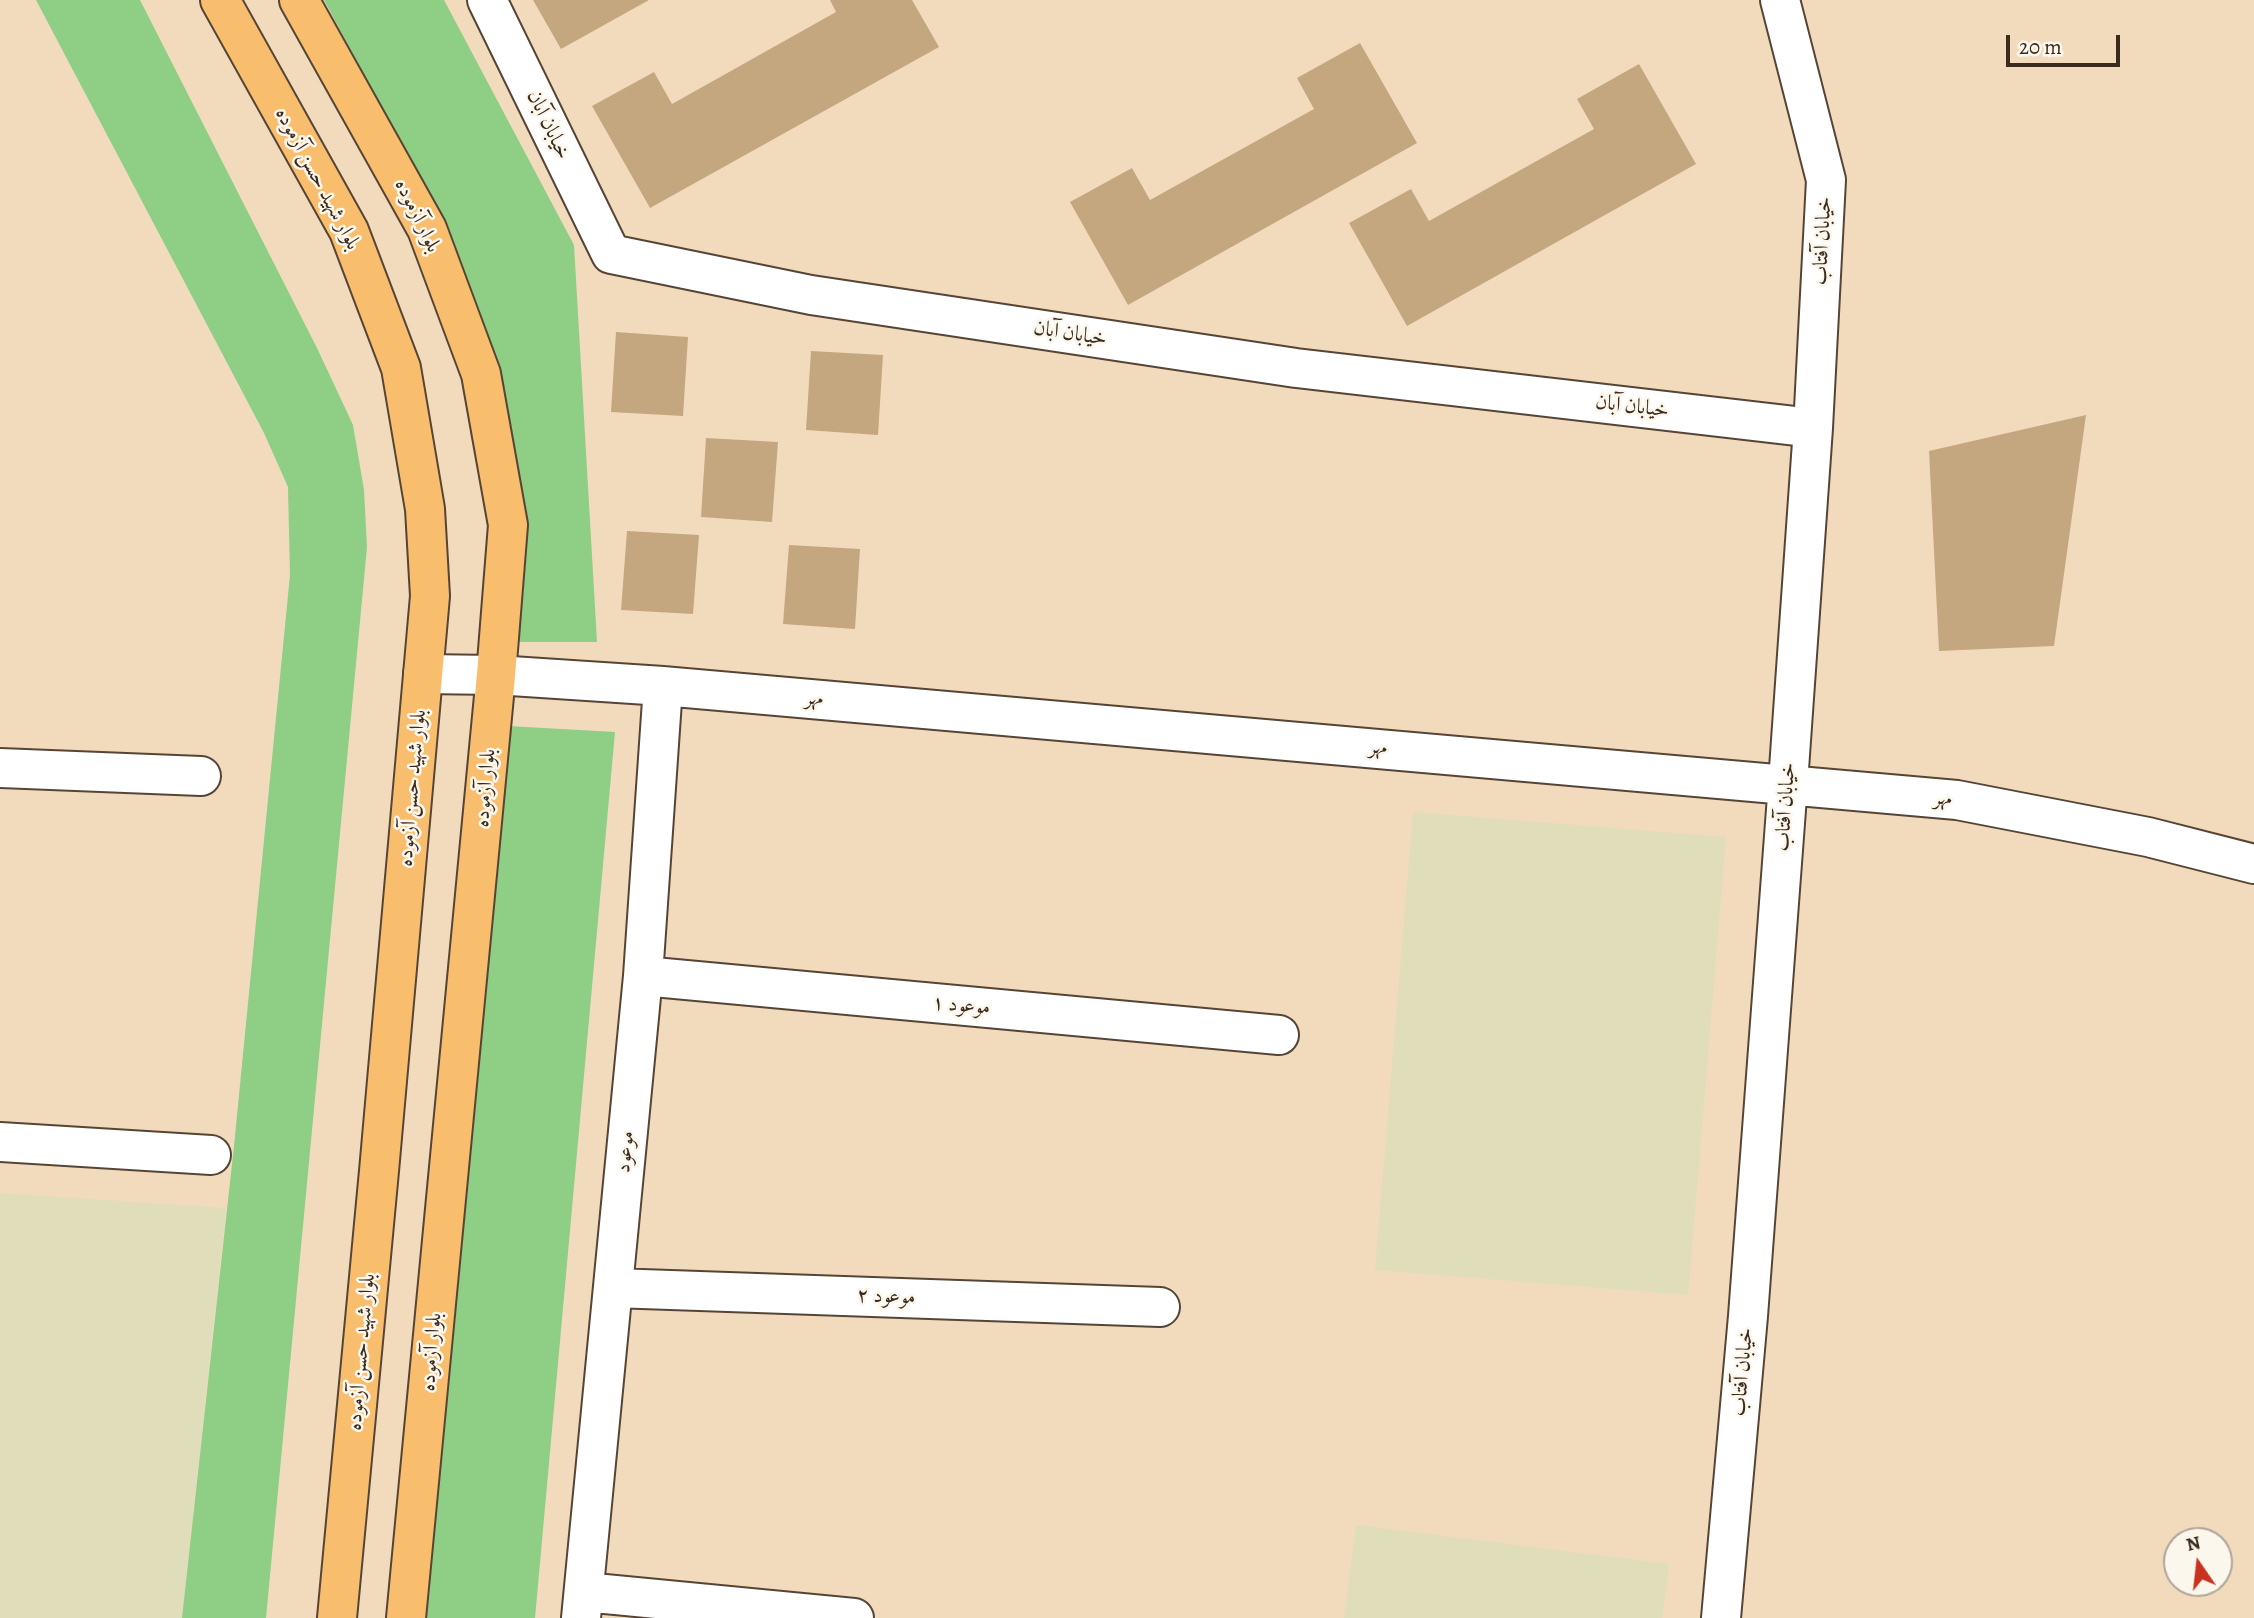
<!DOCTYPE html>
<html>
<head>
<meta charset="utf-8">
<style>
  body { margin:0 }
  #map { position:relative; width:2254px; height:1618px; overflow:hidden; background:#f1dbbc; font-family:Alegreya,serif }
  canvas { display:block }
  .north { position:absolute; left:2163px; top:1527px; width:70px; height:70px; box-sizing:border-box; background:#fbf7ec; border:2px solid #aea59a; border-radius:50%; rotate:346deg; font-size:19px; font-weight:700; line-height:28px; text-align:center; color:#3b2a1e }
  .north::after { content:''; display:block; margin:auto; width:24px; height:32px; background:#c8321e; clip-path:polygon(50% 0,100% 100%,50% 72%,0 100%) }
  .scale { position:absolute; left:2006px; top:35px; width:114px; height:32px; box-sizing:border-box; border:4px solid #3b2a1e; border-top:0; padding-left:9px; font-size:21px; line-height:24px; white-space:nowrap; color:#3b2a1e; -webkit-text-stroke:5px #fbf7ec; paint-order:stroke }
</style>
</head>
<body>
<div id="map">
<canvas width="2254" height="1618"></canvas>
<div class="north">N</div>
<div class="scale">20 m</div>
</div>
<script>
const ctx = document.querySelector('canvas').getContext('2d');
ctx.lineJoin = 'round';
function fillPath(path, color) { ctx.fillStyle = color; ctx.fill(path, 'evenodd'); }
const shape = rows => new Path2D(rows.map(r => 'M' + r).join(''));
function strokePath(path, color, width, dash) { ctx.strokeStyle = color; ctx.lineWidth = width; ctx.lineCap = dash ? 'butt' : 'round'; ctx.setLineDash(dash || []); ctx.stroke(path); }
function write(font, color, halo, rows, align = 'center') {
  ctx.font = font + ' Alegreya,Amiri,serif'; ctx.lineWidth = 5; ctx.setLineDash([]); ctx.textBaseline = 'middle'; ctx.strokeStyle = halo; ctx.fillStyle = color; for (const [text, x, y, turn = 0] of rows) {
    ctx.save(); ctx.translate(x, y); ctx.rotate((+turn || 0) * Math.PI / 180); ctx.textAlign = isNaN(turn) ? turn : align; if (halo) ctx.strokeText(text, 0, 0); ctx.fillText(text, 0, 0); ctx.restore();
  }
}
fillPath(shape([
  [1413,812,1726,837,1688,1295,1375,1270],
  [0,1193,226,1208,182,1618,0,1618],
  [1356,1525,1669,1564,1662,1618,1344,1618]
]), '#e0ddbb');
fillPath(shape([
  [36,0,140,0,317,348,353,425,364,490,367,547,266,1618,182,1618,234,1146,290,575,288,487,264,433],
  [324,0,444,0,574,245,597,642,519,642,527,526,477,311,408,157],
  [508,726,615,732,535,1618,419,1618]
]), '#8ece85');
fillPath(shape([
  [533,0,649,0,561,49],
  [830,0,912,0,939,47,650,208,592,106,654,72,672,104,836,12],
  [1360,43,1417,143,1128,305,1070,202,1132,168,1150,200,1314,109,1297,78],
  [1639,64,1696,164,1407,326,1349,223,1411,189,1429,221,1594,129,1577,99],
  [616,332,688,337,683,416,611,412],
  [811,351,883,355,878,435,806,430],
  [2086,415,2054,646,1939,651,1929,451],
  [706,438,778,442,772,522,701,517],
  [627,531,699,535,693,614,621,610],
  [789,545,860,549,855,629,783,624]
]), '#c5a77f');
const minor = shape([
  [487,0,611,254,811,295,1296,368,1813,428],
  [423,674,496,675,663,686,1957,800,2148,837,2254,864],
  [0,768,201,776],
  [643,976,1279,1035],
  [0,1142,211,1155],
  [613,1288,1160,1307],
  [584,1592,854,1618],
  [581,1618,643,976,663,686],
  [1721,1618,1748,1316,1788,783,1813,428,1826,180,1780,0]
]);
const major = shape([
  [220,0,349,231,401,368,425,509,430,596,379,1171,337,1618],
  [299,0,427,229,481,374,508,525,496,675,406,1618]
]);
strokePath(minor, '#564536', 42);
strokePath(major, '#564536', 42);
strokePath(minor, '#fff', 38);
strokePath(major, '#f9be6d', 38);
write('21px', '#3b2a1e', '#fbf7ec', [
  ["خیابان آبان",548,125,64],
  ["بلوار شهید حسن آزموده",317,179,62],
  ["بلوار آزموده",417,216,64],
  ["خیابان آفتاب",1823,241,-87],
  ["خیابان آبان",1070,334,9],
  ["خیابان آبان",1632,407,7],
  ["مهر",814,699,5],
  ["مهر",1378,748,5],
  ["بلوار شهید حسن آزموده",413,788,-85],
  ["بلوار آزموده",486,788,-85],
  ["مهر",1943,799,6],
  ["خیابان آفتاب",1786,807,-86],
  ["موعود ۱",961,1006,5],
  ["موعود",626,1152,-84],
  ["موعود ۲",886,1297,2],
  ["بلوار شهید حسن آزموده",362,1352,-85],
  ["بلوار آزموده",432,1352,-85],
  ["خیابان آفتاب",1743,1372,-85]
]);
</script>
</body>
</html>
